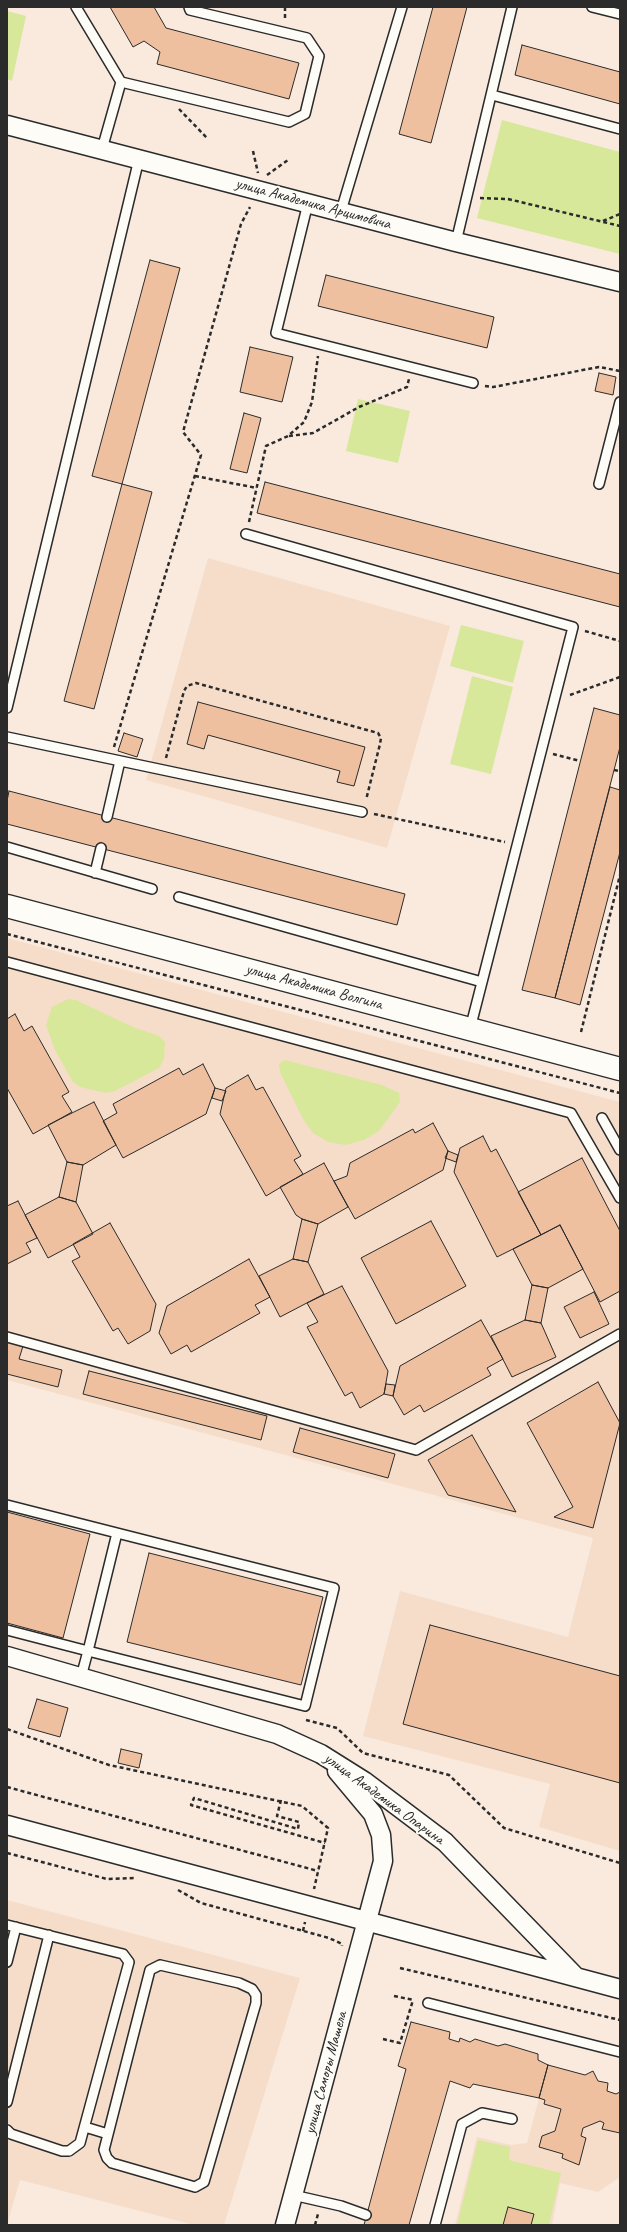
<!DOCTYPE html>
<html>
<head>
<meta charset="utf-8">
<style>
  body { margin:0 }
  #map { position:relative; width:627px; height:2232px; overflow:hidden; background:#f9eadd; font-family:Caveat,sans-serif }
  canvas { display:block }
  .frame { position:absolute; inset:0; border:8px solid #2b2b2b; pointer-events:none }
</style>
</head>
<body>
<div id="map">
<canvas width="627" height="2232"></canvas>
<div class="frame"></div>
</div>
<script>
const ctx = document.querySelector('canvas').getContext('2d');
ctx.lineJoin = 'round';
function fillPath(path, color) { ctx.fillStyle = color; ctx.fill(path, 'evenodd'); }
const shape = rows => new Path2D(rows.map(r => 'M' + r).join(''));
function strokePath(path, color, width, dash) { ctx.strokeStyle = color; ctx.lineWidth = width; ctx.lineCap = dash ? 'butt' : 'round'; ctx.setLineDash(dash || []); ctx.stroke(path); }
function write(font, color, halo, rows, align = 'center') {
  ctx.font = font + ' Caveat,sans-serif'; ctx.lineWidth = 4; ctx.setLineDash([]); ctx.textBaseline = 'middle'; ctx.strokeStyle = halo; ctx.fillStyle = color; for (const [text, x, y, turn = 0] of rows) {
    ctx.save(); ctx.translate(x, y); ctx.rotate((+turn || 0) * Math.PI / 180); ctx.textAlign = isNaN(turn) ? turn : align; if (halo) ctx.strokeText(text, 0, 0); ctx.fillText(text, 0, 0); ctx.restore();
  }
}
fillPath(shape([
  [208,558,450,626,387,848,146,780],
  [7,938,620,1102,620,1851,539,1827,550,1784,363,1736,400,1591,568,1637,593,1538,7,1380],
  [7,1900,300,1978,224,2225,194,2225,20,2180,7,2225],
  [548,2065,585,2075,593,2071,598,2081,608,2083,607,2091,616,2094,620,2092,620,2177,598,2192,560,2183,552,2225,455,2225,477,2137,511,2145,527,2143]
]), '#f6ddca');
fillPath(shape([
  [7,11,26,16,12,81,7,79],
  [502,120,620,152,620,254,477,218],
  [358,399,410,411,398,463,346,451],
  [461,625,524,641,513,683,450,666],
  [472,676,513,687,491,774,450,764],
  [68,999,76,1000,133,1027,159,1036,165,1042,164,1059,159,1068,115,1091,106,1093,80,1087,73,1082,55,1050,46,1025,52,1007],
  [285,1060,382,1085,399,1093,400,1102,379,1131,364,1140,346,1145,328,1142,313,1133,303,1119,280,1072,279,1064],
  [478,2140,510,2147,509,2160,561,2173,549,2225,457,2225]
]), '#d7e89b');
const building = shape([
  [110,7,154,7,166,28,299,63,289,99,157,64,160,52,144,41,133,47,110,7],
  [433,7,467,7,431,143,399,134,433,7],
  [522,45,620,72,620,104,515,75,522,45],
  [150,260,180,268,122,484,92,476,150,260],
  [326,275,494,317,487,348,318,306,326,275],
  [250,347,293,357,282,402,240,392,250,347],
  [599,373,616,377,613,395,595,391,599,373],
  [244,413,261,418,247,473,230,469,244,413],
  [265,482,620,574,620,607,257,513,265,482],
  [122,484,152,492,94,709,64,701,122,484],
  [198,702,365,747,354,786,337,782,340,771,208,735,204,749,187,744,198,702],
  [594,708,620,715,620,747,555,998,522,990,594,708],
  [124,733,143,739,137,757,118,751,124,733],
  [610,787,620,790,620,852,580,1005,555,998,610,787],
  [9,791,405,894,397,925,7,824,7,801,9,791],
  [15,1014,24,1031,32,1026,69,1092,62,1096,72,1112,33,1134,7,1088,7,1019,15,1014],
  [203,1064,215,1088,206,1114,123,1158,103,1121,117,1113,113,1104,179,1068,183,1075,203,1064],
  [248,1075,256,1090,263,1087,301,1156,294,1160,303,1174,266,1196,220,1114,226,1088,248,1075],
  [215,1088,226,1091,222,1101,212,1098,215,1088],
  [94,1102,116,1145,83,1165,67,1162,48,1125,94,1102],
  [433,1123,448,1151,443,1170,355,1219,334,1181,347,1176,350,1163,413,1129,415,1133,433,1123],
  [483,1136,491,1152,496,1149,541,1235,497,1257,454,1172,460,1148,483,1136],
  [448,1151,458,1155,456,1162,445,1158,448,1151],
  [582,1158,620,1231,620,1291,600,1302,560,1225,541,1235,518,1192,582,1158],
  [67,1162,83,1165,76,1202,59,1197,67,1162],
  [324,1163,348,1207,318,1224,302,1219,296,1215,280,1187,324,1163],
  [59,1197,76,1202,93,1234,48,1258,25,1215,59,1197],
  [18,1201,37,1238,26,1243,31,1252,7,1264,7,1206,18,1201],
  [302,1219,318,1224,308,1262,293,1259,302,1219],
  [431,1221,466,1286,396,1324,361,1258,431,1221],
  [110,1223,156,1304,150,1331,128,1344,118,1328,113,1331,72,1261,80,1257,73,1244,110,1223],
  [560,1225,583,1269,548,1288,532,1285,513,1249,560,1225],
  [249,1259,270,1297,255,1305,260,1313,191,1352,187,1345,171,1354,159,1333,167,1306,249,1259],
  [293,1259,308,1262,324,1294,280,1317,259,1276,293,1259],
  [532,1285,548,1288,541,1323,525,1320,532,1285],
  [342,1286,388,1371,384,1394,360,1408,352,1392,345,1396,307,1327,318,1322,307,1303,342,1286],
  [594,1292,609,1324,580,1338,564,1307,594,1292],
  [481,1320,503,1359,487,1368,491,1375,424,1412,420,1405,404,1415,393,1396,400,1366,481,1320],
  [525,1320,541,1323,556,1357,512,1377,491,1336,525,1320],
  [7,1342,23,1346,19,1359,62,1370,58,1387,7,1374,7,1342],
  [89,1371,267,1416,261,1440,83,1394,89,1371],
  [598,1382,620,1423,593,1528,554,1517,573,1507,527,1423,598,1382],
  [386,1384,395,1385,393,1396,384,1394,386,1384],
  [300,1428,395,1454,388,1478,293,1452,300,1428],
  [472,1435,516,1512,448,1495,428,1460,472,1435],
  [7,1512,90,1534,63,1638,7,1623,7,1512],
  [149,1553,323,1597,301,1685,127,1642,149,1553],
  [430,1625,620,1676,620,1783,403,1724,430,1625],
  [37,1699,68,1708,60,1737,28,1728,37,1699],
  [121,1749,142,1754,139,1768,118,1763,121,1749],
  [411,2022,450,2032,449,2039,459,2042,460,2038,470,2042,475,2039,498,2046,505,2044,538,2054,538,2060,548,2065,539,2098,473,2084,470,2088,450,2081,409,2225,364,2225,406,2069,398,2066,411,2022],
  [548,2065,585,2075,593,2071,598,2081,608,2083,607,2091,616,2094,620,2092,620,2133,602,2129,604,2123,600,2121,583,2128,581,2136,586,2138,579,2165,562,2158,563,2154,539,2147,542,2136,555,2131,561,2109,544,2104,545,2100,539,2098,548,2065],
  [508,2207,534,2214,531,2225,503,2225,508,2207]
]);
fillPath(building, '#efc09f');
strokePath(building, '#2b2b2b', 1);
const lane = shape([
  [76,7,121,82,289,122,305,114,319,56,307,38,190,10,189,7],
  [592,7,620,14],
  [492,95,620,129],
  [102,149,121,82],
  [308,203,276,333,473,383],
  [341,211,402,7],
  [456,242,512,7],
  [599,484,620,402],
  [246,534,573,627,470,1029],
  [7,708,139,159],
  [7,737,362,812],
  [107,817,120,761],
  [7,847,152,889],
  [95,873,101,848],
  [179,897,482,982],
  [7,962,571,1113,620,1198],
  [602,1118,620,1150],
  [7,1337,416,1450,620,1334],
  [7,1505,117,1533,88,1651,7,1630],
  [81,1677,88,1651,305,1706,334,1588,117,1533],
  [7,1925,123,1954,129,1962,80,2143,69,2151,62,2151,11,2134,7,2130],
  [7,1962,16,1927],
  [160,1965,239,1983,252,1989,256,1995,256,2003,204,2182,195,2187,112,2163,107,2158,104,2150,150,1970,160,1965],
  [428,2003,620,2052],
  [7,2102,49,1935],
  [85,2127,108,2134],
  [293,2195,341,2206,366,2215],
  [435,2225,462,2124,482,2113,512,2119]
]);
const street = shape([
  [7,125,456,242,620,282],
  [7,1656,277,1734,321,1754,364,1781,445,1842,576,1977],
  [7,1825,620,1989],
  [285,2225,383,1861,381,1835,373,1814,337,1771]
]);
const secondary = shape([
  [7,906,620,1069]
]);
strokePath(lane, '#2b2b2b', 12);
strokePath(street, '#2b2b2b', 21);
strokePath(secondary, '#2b2b2b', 25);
strokePath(shape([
  [285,7,285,20],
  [179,109,208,139],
  [253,151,258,173],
  [267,175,288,160],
  [480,198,508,199,620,226],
  [603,221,620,214],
  [485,386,493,387,599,367,620,371],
  [289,436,313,433,359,407,407,387,409,379],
  [195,476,257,488],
  [249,522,266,446,288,436,304,422,312,402,318,356],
  [585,631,620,641],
  [570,695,620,677],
  [114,747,201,455,183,432,241,224,250,207],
  [553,754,580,761],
  [166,758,184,691,187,686,196,683,378,733,381,738,380,744,366,800],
  [614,770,620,771],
  [374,814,505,842],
  [7,934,620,1093],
  [581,1032,620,875],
  [306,1720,337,1728,363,1753,449,1775,504,1828,620,1863],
  [7,1729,109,1765,302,1806,328,1828,314,1889],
  [7,1787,318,1871],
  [281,1800,277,1816,299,1822,298,1829,194,1798,191,1805,325,1843],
  [7,1853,107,1879,135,1878],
  [178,1890,201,1903,329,1938,342,1944,342,1946],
  [303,1931,305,1922],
  [400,1968,620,2020],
  [394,1996,414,2000],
  [383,2039,400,2043,413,2000],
  [315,2225,318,2214]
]), '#2b2b2b', 2.5, [4, 3]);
strokePath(lane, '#fdfcf7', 9);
strokePath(street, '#fdfcf7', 18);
strokePath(secondary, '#fdfcf7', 22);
write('16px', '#2b2b2b', '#fdfcf7', [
  ["улица Академика Арцимовича",313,204,15],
  ["улица Академика Волгина",314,987,15],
  ["улица Академика Опарина",384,1799,36],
  ["улица Саморы Машела",326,2073,-75]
]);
</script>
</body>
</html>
